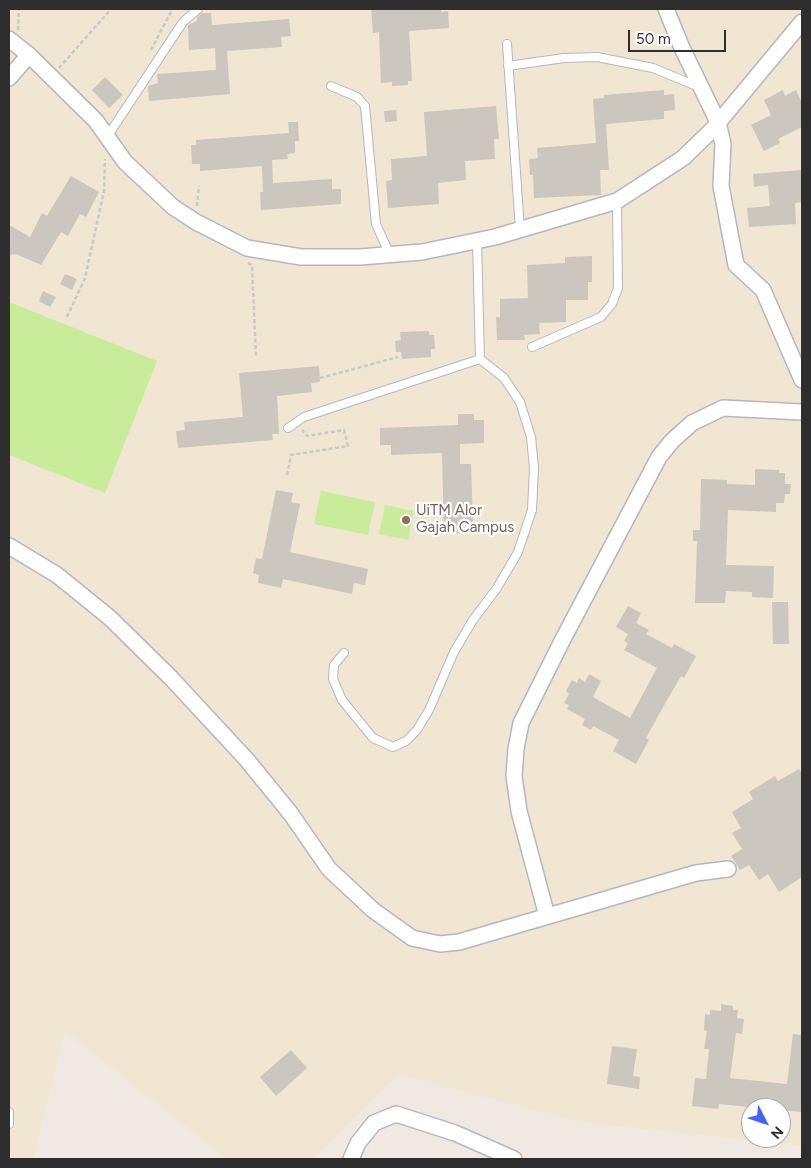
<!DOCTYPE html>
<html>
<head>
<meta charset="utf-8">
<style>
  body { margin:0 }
  #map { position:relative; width:811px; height:1168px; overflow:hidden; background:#efe9e1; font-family:Figtree,sans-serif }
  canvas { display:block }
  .frame { position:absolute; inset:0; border:10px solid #2e2e2e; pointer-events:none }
  .north { position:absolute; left:741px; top:1098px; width:50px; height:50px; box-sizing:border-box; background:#fff; border:1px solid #ababab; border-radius:50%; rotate:131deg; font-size:14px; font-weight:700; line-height:20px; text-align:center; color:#2e2e2e }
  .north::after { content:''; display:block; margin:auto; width:18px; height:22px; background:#4264fb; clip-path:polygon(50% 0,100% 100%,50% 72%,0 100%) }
  .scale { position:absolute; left:628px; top:30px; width:98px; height:22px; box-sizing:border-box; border:2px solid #2e2e2e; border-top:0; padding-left:6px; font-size:15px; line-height:18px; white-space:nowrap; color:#2e2e2e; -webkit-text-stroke:4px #fff; paint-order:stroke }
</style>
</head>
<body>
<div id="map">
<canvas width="811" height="1168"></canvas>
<div class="frame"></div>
<div class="north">N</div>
<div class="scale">50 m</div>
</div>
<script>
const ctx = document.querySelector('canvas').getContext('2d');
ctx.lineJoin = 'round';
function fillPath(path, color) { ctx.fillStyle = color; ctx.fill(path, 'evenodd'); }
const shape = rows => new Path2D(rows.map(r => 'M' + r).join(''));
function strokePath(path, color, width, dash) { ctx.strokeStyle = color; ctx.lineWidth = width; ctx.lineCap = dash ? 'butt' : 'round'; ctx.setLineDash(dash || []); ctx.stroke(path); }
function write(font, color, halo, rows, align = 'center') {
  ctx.font = font + ' Figtree,sans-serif'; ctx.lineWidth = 4.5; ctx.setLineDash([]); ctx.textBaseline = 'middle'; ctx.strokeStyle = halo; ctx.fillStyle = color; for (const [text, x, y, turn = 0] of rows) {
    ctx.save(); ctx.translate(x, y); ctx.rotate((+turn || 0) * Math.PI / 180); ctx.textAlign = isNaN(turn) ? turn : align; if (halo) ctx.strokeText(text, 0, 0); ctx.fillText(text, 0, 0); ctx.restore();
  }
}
fillPath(shape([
  [9,9,802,9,802,1146,580,1122,398,1074,313,1159,227,1159,65,1031,33,1159,9,1159],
  [751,1108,781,1108,781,1138,751,1138]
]), '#f0e6d1');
fillPath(shape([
  [9,302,157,361,105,493,9,455],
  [321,491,375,502,368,535,314,524],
  [385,505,414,511,408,540,379,534]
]), '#c9ec9a');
fillPath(shape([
  [371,9,441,9,441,12,448,11,449,28,409,31,412,81,408,81,408,85,392,86,392,82,381,83,379,32,373,33],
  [202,13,211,13,212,25,289,19,291,36,281,37,282,47,227,51,230,94,149,101,148,86,158,83,157,74,216,70,215,48,189,50,188,25,197,21,197,17],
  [105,77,123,95,109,108,92,90],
  [664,90,664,95,674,94,675,110,664,111,664,119,606,124,609,170,600,170,601,195,534,198,533,175,530,175,529,159,538,158,537,148,596,143,593,99,604,98,604,95],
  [783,90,785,96,796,90,802,103,802,127,778,139,780,143,764,151,751,125,771,115,764,100],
  [496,106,499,139,494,139,495,159,465,161,466,180,438,183,439,204,388,208,386,181,392,180,391,159,427,156,424,112],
  [396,110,397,121,385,122,384,111],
  [288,122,298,122,299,141,295,141,295,153,287,154,288,159,272,160,273,183,332,179,332,189,341,189,341,204,261,210,260,192,263,192,262,166,200,171,200,164,192,164,191,145,196,145,196,140,289,133],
  [802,170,802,202,795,203,796,224,749,227,747,208,770,206,768,185,754,187,753,174],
  [71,176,99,192,86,217,80,214,68,236,61,232,41,265,16,254,9,255,9,225,30,237,42,213,47,216],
  [592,256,592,282,588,282,588,300,566,300,566,322,539,323,540,334,524,335,525,340,497,340,496,317,500,317,500,299,528,298,527,265,565,263,565,257],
  [65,274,77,279,72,290,60,284],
  [43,291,56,297,50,307,39,301],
  [429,331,429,335,434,335,435,349,431,349,431,357,402,359,401,352,396,352,395,341,401,340,400,332],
  [319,366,320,382,311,383,312,392,277,396,279,434,272,434,273,440,178,448,176,431,185,430,184,422,243,417,239,373],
  [458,414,474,414,474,420,484,420,484,443,460,444,460,464,471,464,473,522,463,522,463,533,444,534,442,453,391,455,391,445,380,445,380,428,458,425],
  [755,469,779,470,779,473,785,473,785,484,791,484,790,494,785,494,784,503,776,503,776,512,728,510,726,565,774,566,773,598,752,597,752,592,726,591,725,603,695,603,697,541,693,541,693,530,700,530,701,479,727,480,727,484,755,485],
  [276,490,293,493,291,502,300,504,290,552,368,569,365,585,354,583,352,594,283,579,281,588,258,583,259,575,253,573,256,558,262,559],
  [772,602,788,602,789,644,773,644],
  [628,606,641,613,636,623,649,630,646,634,672,648,674,644,696,656,684,678,681,676,667,700,646,738,649,740,636,764,613,751,619,740,593,726,591,730,582,725,585,719,567,709,569,705,564,703,569,694,566,691,572,680,577,683,579,678,585,682,589,674,601,681,593,697,630,718,657,668,624,650,628,643,624,641,628,634,616,627],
  [799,769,802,774,802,877,779,892,768,874,759,880,749,865,740,870,731,856,742,849,732,833,741,828,732,812,753,799,749,792,775,776,778,781],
  [721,1004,733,1006,733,1010,738,1010,737,1018,744,1019,742,1034,736,1033,730,1078,787,1084,793,1034,802,1035,802,1112,719,1104,718,1109,692,1106,695,1078,706,1079,709,1049,704,1049,707,1031,704,1030,705,1014,710,1015,710,1010,721,1011],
  [612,1046,637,1049,633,1076,640,1077,639,1089,607,1084],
  [291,1050,307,1068,276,1096,260,1077]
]), '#cbc7bf');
const service = shape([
  [507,44,520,230],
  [508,66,564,58,597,57,653,68,699,87],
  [331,86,357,97,365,106,376,224,390,255],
  [107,137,183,22,198,9],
  [477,241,480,359],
  [532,347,601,317,612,304,618,288,617,201],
  [288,428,304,417,480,359],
  [344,653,334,665,333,679,342,700,373,738,393,747,406,741,417,730,429,710,454,652,473,620,497,588,518,552,532,510,534,468,531,437,520,402,504,378,480,359],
  [9,1112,9,1124]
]);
const minor = shape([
  [666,9,682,48,718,122,723,144,721,186,736,265,763,290,802,380],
  [9,39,29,55,96,121,125,162,173,207,196,222,247,248,301,257,360,257,422,252,495,237,617,201,683,158,713,129,802,22],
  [9,78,29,55],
  [9,546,57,575,110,618,171,678,247,760,291,814,329,869,373,910,412,938,440,944,459,942,696,873,728,869],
  [547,916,519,811,514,776,516,749,521,723,562,641,659,457,672,441,692,423,723,408,802,412],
  [351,1159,358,1143,374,1123,396,1114,455,1133,514,1159]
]);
strokePath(service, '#b4b7c1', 10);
strokePath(minor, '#b4b7c1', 18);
strokePath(shape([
  [18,30,19,9],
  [151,50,172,10,170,9],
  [59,68,111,9],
  [197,206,199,186],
  [9,207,10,207],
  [248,263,252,265,256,357],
  [67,317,85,278,104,191,105,159],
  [320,378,398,357],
  [287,475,291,455,348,446,344,430,307,436,302,430]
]), '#c9c9c9', 2.5, [4, 2.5]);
strokePath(service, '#fff', 8);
strokePath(minor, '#fff', 15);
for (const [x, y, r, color] of [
  [406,520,5,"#8d6e63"]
]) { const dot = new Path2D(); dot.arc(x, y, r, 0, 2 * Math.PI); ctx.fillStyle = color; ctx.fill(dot); strokePath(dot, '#fff', 2); }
write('15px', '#785e54', '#fff', [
  ["UiTM Alor",416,511],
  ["Gajah Campus",416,528]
], 'left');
</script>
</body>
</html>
